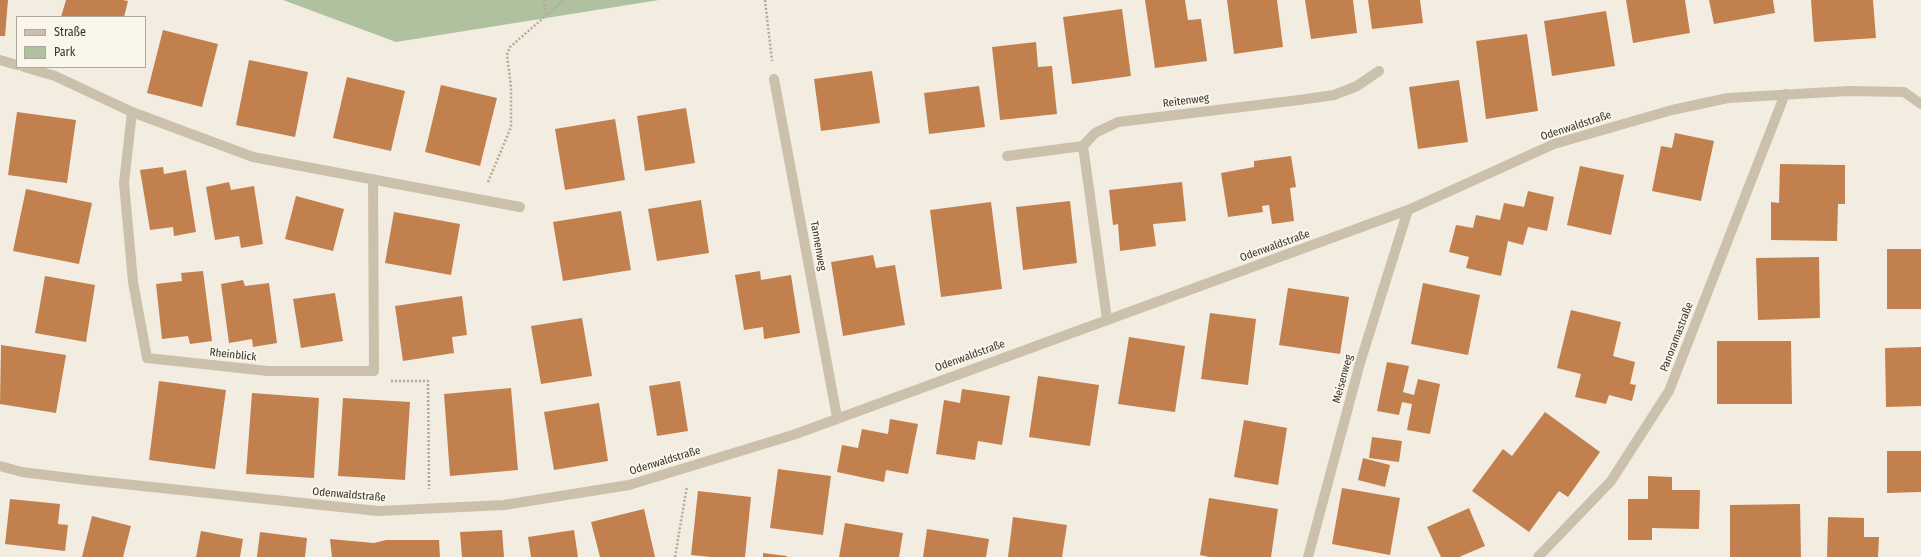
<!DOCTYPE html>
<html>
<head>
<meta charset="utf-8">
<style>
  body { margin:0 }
  #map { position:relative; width:1921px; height:557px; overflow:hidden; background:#f2ede0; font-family:"Fira Sans Condensed",sans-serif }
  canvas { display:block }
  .legend { position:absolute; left:16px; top:16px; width:130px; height:52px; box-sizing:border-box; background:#faf6ec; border:1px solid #ada89e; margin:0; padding:5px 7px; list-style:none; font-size:12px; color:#39322a }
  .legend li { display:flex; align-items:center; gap:8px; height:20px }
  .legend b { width:20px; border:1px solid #ada89e }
</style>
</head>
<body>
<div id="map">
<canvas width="1921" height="557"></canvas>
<ul class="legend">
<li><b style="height:5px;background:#cbc0ab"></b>Straße</li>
<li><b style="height:11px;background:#b0c1a0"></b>Park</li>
</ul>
</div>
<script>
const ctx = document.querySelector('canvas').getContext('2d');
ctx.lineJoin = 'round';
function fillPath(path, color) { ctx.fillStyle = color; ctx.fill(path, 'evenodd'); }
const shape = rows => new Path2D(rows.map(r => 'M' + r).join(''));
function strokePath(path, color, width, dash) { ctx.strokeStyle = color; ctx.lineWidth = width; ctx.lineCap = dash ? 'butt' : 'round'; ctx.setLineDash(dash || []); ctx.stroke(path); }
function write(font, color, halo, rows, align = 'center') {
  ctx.font = font + ' "Fira Sans Condensed",sans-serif'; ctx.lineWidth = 4; ctx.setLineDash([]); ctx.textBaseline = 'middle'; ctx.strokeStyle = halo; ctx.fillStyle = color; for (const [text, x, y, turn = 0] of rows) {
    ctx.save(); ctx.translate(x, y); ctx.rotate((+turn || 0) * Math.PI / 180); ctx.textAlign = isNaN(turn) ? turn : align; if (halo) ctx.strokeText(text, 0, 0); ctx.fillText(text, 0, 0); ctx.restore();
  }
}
fillPath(shape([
  [283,0,659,0,396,42]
]), '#b0c1a0');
fillPath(shape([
  [0,0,8,0,5,36,0,36],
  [66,0,123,0,128,1,124,17,61,17],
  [1145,0,1185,0,1188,20,1201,19,1207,61,1155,68],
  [1227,0,1277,0,1283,47,1234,54],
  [1305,0,1353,0,1357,33,1311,39],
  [1368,0,1420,0,1423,23,1372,29],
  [1626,0,1685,0,1690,33,1633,43],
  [1709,0,1773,0,1775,13,1714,24],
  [1811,0,1873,0,1876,38,1814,42],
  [1122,9,1131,76,1072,84,1063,17],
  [1606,11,1615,66,1552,76,1544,21],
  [163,30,218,44,202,107,147,93],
  [1527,34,1538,111,1486,119,1476,41],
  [1036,42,1038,67,1052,66,1057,114,1000,120,992,47],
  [249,60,308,72,295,137,236,125],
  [872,71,880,123,821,131,814,79],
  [347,77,405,91,391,151,333,138],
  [1459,80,1468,142,1418,149,1409,87],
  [441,85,497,98,480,166,425,152],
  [979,86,985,127,929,134,924,93],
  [686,108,695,163,645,171,637,116],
  [17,112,76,120,67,183,8,175],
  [615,119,625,180,565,190,555,129],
  [1675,133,1714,141,1701,201,1652,191,1661,146,1672,148],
  [1291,156,1296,187,1290,188,1294,221,1272,224,1269,205,1262,206,1263,212,1228,217,1221,173,1254,167,1254,161],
  [1780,164,1845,165,1845,204,1838,204,1837,241,1771,240,1771,202,1779,203],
  [1580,166,1624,175,1611,235,1567,225],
  [163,167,164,174,186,170,196,232,174,236,173,227,150,230,140,170],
  [229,182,231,190,254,186,263,244,241,248,239,236,215,240,206,187],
  [1182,182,1186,221,1153,224,1156,246,1120,251,1118,224,1113,225,1109,190],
  [26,189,92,203,79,264,13,251],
  [1528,191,1554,197,1547,231,1528,227,1523,245,1508,241,1501,276,1466,268,1469,257,1449,252,1456,225,1473,228,1476,215,1500,220,1504,203,1524,207],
  [296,196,344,209,333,251,285,239],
  [701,200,709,253,657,261,648,209],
  [1070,201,1077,263,1023,270,1016,207],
  [991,202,1002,289,941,297,930,210],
  [621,211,631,270,563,281,553,222],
  [394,212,460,224,451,275,385,263],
  [1887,249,1921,249,1921,309,1887,309],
  [873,255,876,268,895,265,905,325,843,336,831,262],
  [1819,257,1820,318,1758,320,1756,258],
  [203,271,212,341,190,344,188,336,162,339,156,284,182,281,181,273],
  [760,271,761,280,791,275,800,333,764,339,763,327,744,330,735,275],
  [45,276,95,285,86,342,35,333],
  [243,280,245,286,269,283,277,343,253,347,252,339,229,343,221,284],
  [1423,283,1480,295,1468,355,1411,344],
  [1288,288,1349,297,1340,354,1279,345],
  [335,293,343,341,301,348,293,299],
  [462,296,467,335,452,337,454,353,403,361,395,306],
  [1571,310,1621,322,1613,356,1635,362,1630,384,1636,385,1632,401,1609,395,1606,404,1575,397,1581,374,1557,368],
  [1210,313,1256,319,1248,385,1201,379],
  [582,318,592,376,541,384,531,326],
  [1129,337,1185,346,1175,412,1118,404],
  [1717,341,1791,341,1792,404,1717,404],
  [1,345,66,355,56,413,0,404],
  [1921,347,1921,406,1886,407,1885,348],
  [1387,362,1409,366,1403,392,1414,395,1418,379,1440,384,1430,434,1407,430,1412,404,1402,402,1399,415,1377,411],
  [1038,376,1099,385,1090,446,1029,437],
  [159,381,226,390,215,469,149,460],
  [680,381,688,431,657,436,649,386],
  [511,388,518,470,450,476,444,394],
  [962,389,1010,396,1002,445,978,441,975,460,936,454,944,400,960,403],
  [252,393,319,398,314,478,246,474],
  [343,398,410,402,405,480,338,476],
  [599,403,608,461,554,470,544,412],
  [1545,412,1600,452,1568,497,1559,491,1529,532,1472,491,1503,449,1512,456],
  [890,419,918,424,908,474,886,470,884,482,837,472,842,445,858,448,862,429,888,434],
  [1244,420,1287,428,1278,485,1234,477],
  [1372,437,1402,441,1399,462,1369,458],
  [1887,451,1921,451,1921,492,1887,493],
  [1363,458,1390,465,1385,487,1358,480],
  [778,469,831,476,823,535,770,528],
  [1648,476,1672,477,1672,490,1700,490,1699,529,1652,528,1652,540,1628,540,1628,499,1648,499],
  [1342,488,1400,498,1390,555,1332,544],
  [698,491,751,497,745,557,711,557,691,555],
  [1209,498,1278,509,1271,557,1209,557,1200,555],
  [10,499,60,504,58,524,68,525,65,551,5,544],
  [1800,504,1801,557,1730,557,1730,505],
  [1469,508,1485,546,1459,557,1441,557,1427,527],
  [644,509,655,557,600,557,591,522],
  [92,516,131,526,123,557,82,557],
  [1013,517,1067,525,1062,557,1008,557],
  [1828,517,1864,518,1864,537,1879,537,1878,557,1827,557],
  [845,523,903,533,899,557,839,557],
  [927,529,989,539,986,557,923,557],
  [502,530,504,557,462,557,460,532],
  [574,530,578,557,531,557,528,537],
  [201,531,243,539,240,557,196,557],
  [260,532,307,538,305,557,257,557],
  [330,539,374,543,386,540,439,540,440,557,332,557],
  [763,553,787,556,787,557,763,557]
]), '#c2804e');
strokePath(shape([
  [544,0,546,15],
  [765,0,772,61],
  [488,182,511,127,511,87,507,55,510,47,564,0],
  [391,381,428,381,429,489],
  [675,557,687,486]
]), '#b6aa96', 2.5, [2, 2]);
strokePath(shape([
  [1299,100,1334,95,1357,86,1379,71]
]), '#cbc0ab', 10);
strokePath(shape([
  [0,60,17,65],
  [24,67,55,76,132,112,253,157,520,207],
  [774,79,837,417],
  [132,112,124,183,133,282,147,358,268,371,374,371,373,179],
  [1007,156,1083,146],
  [1107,319,1083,146,1095,133,1118,122,1299,100],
  [0,466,22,472,86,480,378,511,504,505,629,485,793,435,1408,210,1554,144,1672,110,1728,98,1848,91,1904,92,1921,104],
  [1308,557,1360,363,1408,210],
  [1538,557,1611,481,1669,391,1785,94]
]), '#cbc0ab', 10);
write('11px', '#39322a', '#faf6ec', [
  ["Reitenweg",1186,101,-7],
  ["Odenwaldstraße",1576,126,-18],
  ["Tannenweg",818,246,80],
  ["Odenwaldstraße",1275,246,-20],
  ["Panoramastraße",1677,337,-69],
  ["Rheinblick",233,355,6],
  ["Odenwaldstraße",970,356,-20],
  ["Meisenweg",1343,379,-75],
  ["Odenwaldstraße",665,461,-17],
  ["Odenwaldstraße",349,495,5]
]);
</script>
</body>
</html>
